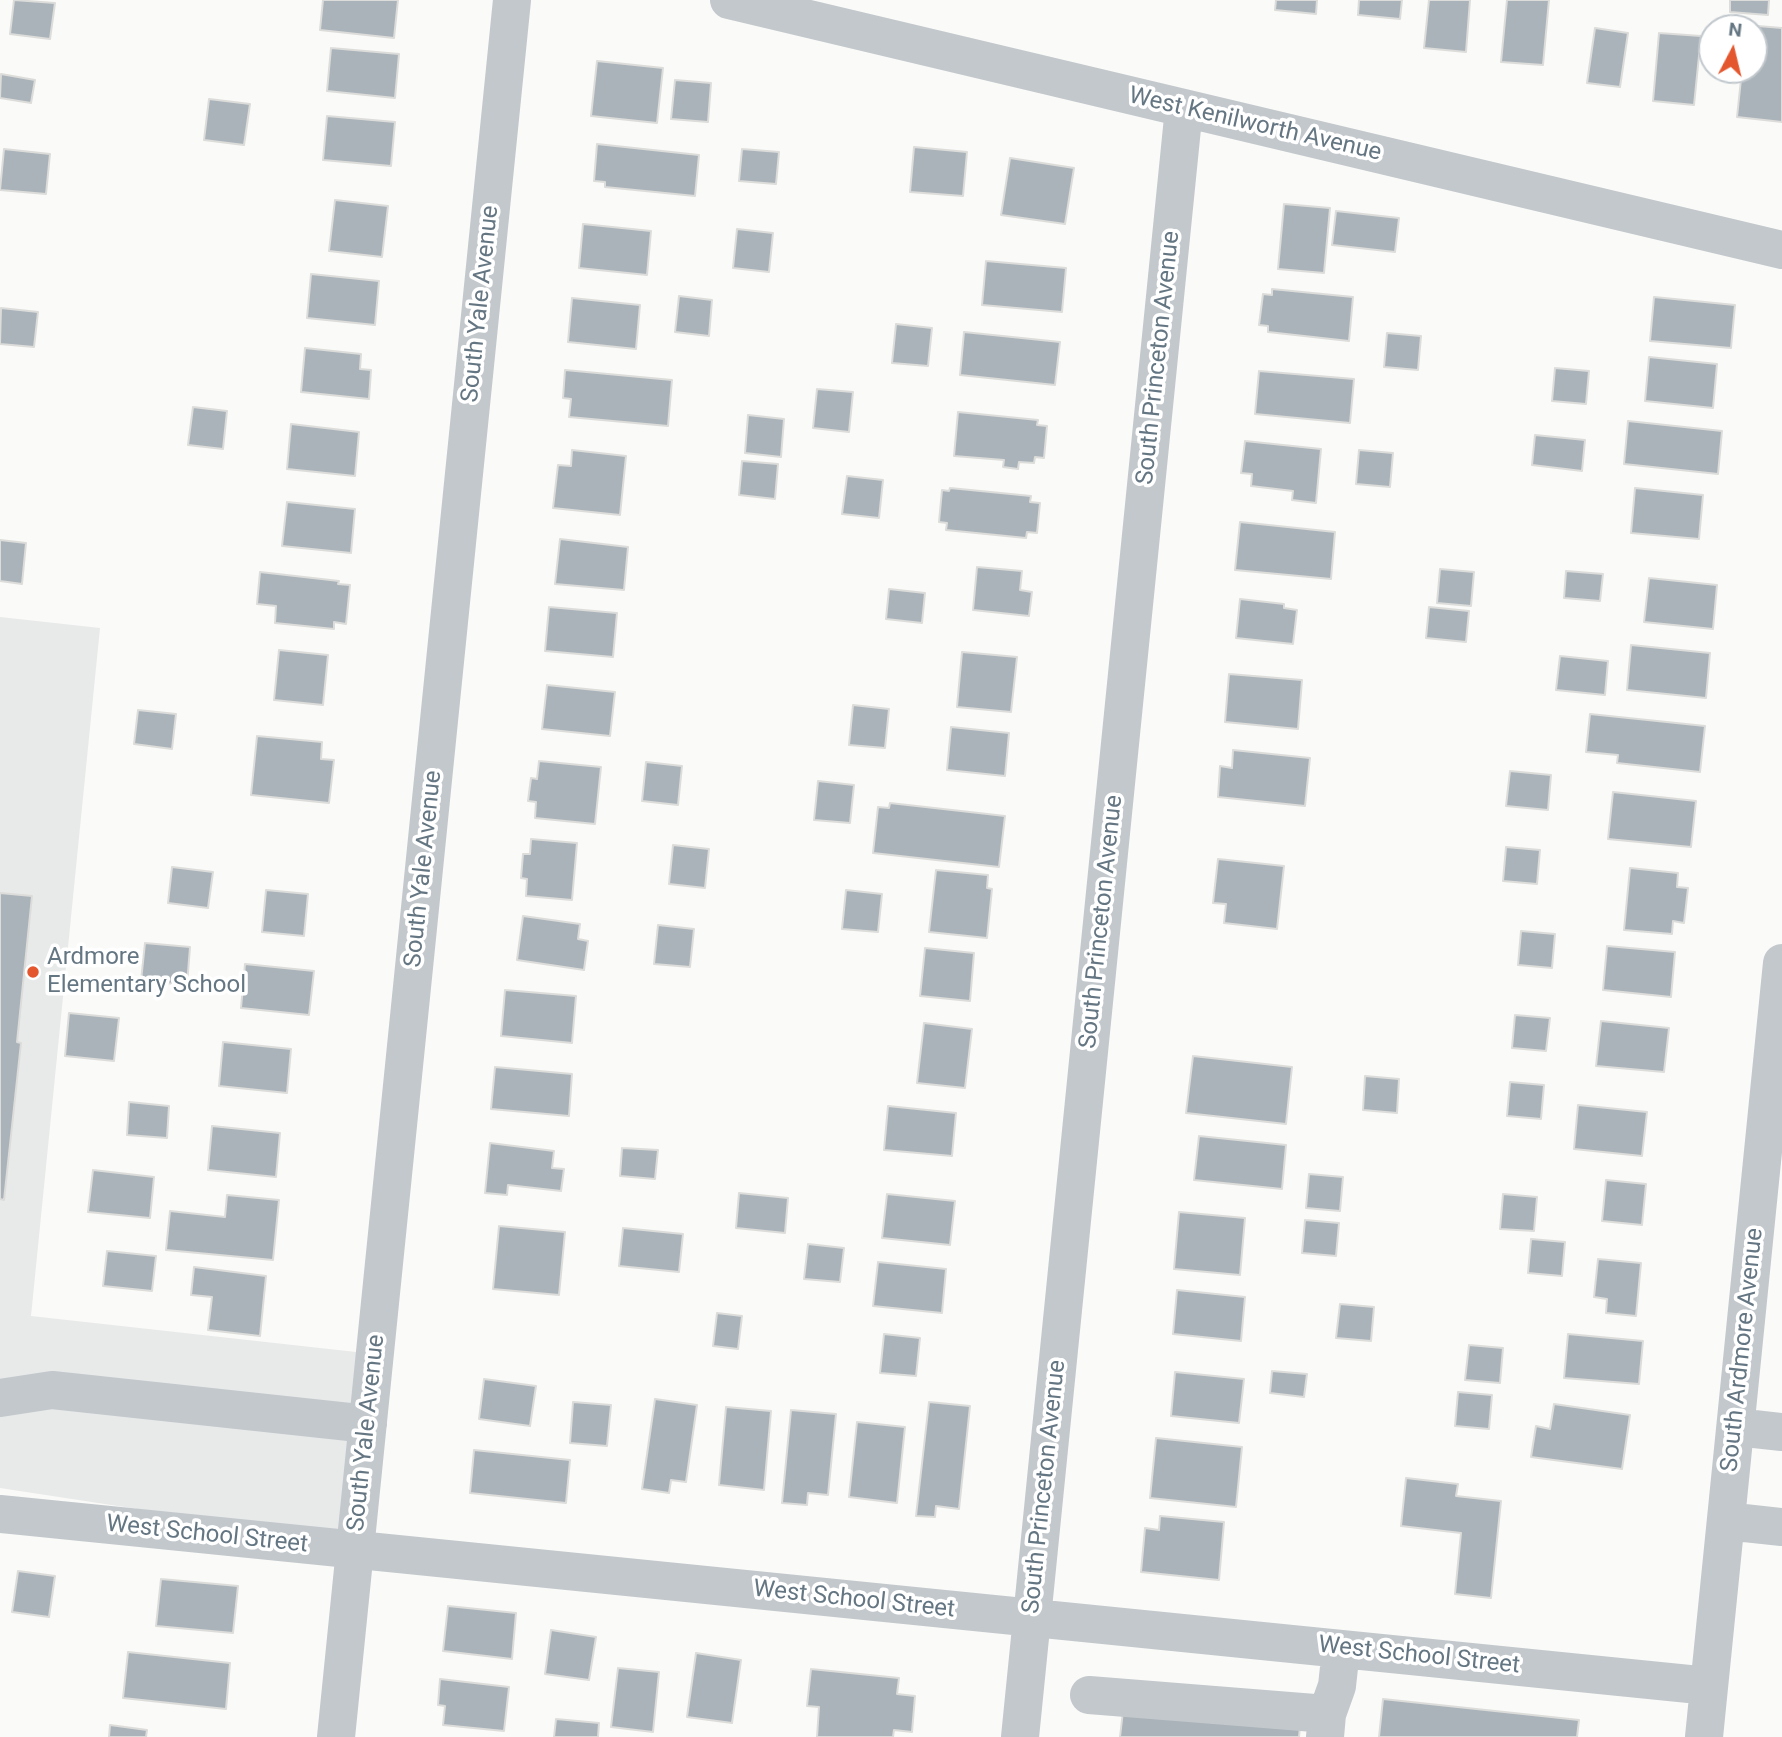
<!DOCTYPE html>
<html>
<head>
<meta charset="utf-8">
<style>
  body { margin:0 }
  #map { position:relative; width:1782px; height:1737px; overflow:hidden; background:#fafaf8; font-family:Roboto,sans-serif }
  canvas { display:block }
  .north { position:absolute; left:1698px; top:14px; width:70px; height:70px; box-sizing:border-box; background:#fff; border:2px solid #c1c8cd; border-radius:50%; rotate:7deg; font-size:19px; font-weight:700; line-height:28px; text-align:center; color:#657683 }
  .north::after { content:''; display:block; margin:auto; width:24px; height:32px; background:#e4572e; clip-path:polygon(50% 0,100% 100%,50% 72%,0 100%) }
</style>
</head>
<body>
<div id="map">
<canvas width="1782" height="1737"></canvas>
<div class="north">N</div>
</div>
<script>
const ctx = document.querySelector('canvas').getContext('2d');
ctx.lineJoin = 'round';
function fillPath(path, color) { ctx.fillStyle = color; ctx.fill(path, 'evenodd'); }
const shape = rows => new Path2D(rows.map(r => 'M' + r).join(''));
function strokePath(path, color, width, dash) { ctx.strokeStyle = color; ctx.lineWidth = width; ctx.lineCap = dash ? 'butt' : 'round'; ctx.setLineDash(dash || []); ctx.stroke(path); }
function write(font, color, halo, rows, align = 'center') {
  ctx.font = font + ' Roboto,sans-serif'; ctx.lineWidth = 7; ctx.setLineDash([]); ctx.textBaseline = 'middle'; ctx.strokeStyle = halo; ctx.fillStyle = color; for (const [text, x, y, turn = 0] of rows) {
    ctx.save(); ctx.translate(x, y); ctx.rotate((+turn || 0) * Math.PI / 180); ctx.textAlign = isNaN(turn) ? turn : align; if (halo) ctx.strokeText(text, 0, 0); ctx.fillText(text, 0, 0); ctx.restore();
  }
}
fillPath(shape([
  [0,617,100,628,31,1316,365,1353,347,1541,0,1488]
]), '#e8e9e9');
const building = shape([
  [14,0,55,3,50,39,10,34,14,0],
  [323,0,398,0,394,38,320,30,323,0],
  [1276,0,1317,0,1316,14,1275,10,1276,0],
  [1359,0,1402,0,1400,19,1358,15,1359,0],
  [1429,0,1470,0,1466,52,1424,48,1429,0],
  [1507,0,1549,0,1543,65,1501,62,1507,0],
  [1730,0,1769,0,1768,15,1730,12,1730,0],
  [1746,25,1782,28,1782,122,1737,117,1742,70,1754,70,1754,28,1746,28,1746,25],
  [1595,28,1628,33,1620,87,1587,83,1595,28],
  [1659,33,1701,36,1694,105,1653,101,1659,33],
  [331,48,399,54,395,98,327,91,331,48],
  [597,61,663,68,657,123,591,116,597,61],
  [1,74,35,80,31,103,0,98,1,74],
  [675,80,711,83,708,122,671,119,675,80],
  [209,99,250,104,244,145,204,140,209,99],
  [327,116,395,122,391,166,323,160,327,116],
  [597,144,699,155,695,196,605,187,605,182,594,181,597,144],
  [914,147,967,152,963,196,910,192,914,147],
  [4,149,50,154,46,194,0,190,4,149],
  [742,149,779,152,776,184,739,181,742,149],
  [1010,158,1074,168,1065,224,1001,215,1010,158],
  [335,200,388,206,382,257,329,251,335,200],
  [1284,204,1330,208,1324,273,1278,269,1284,204],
  [1336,211,1399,218,1395,252,1332,245,1336,211],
  [583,224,651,231,647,275,579,268,583,224],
  [737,229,773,233,769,272,733,268,737,229],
  [986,261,1066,268,1062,312,982,305,986,261],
  [311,274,379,281,375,325,307,318,311,274],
  [1272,289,1353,297,1349,341,1268,332,1268,326,1259,325,1263,294,1272,295,1272,289],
  [679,296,712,300,709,336,675,332,679,296],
  [1654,297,1735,305,1731,348,1650,341,1654,297],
  [572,298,640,305,636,349,568,342,572,298],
  [1,308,38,312,34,347,0,344,1,308],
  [896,324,932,328,928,366,892,363,896,324],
  [964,332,1060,342,1055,385,960,375,964,332],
  [1387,333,1421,336,1418,370,1384,367,1387,333],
  [305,348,361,354,360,369,371,370,369,399,301,392,305,348],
  [1649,357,1717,364,1713,408,1645,401,1649,357],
  [1555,368,1589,371,1586,404,1552,401,1555,368],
  [565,370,672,380,668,426,569,417,571,399,563,398,565,370],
  [1259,371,1354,379,1350,423,1255,414,1259,371],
  [817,389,853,392,849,432,813,428,817,389],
  [193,407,227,411,223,449,188,445,193,407],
  [958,412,1038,420,1037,425,1047,426,1044,458,1035,457,1034,463,1019,462,1018,469,1003,467,1004,460,954,456,958,412],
  [748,415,784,419,781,457,745,453,748,415],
  [1628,421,1722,431,1718,474,1624,464,1628,421],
  [291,424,359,432,355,476,287,469,291,424],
  [1535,435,1585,440,1582,471,1532,465,1535,435],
  [1245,441,1321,449,1316,503,1292,500,1293,491,1251,486,1252,474,1241,473,1245,441],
  [572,450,626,456,620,515,553,508,558,465,571,466,572,450],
  [1359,450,1393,453,1390,487,1356,484,1359,450],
  [742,461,778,464,775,499,739,495,742,461],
  [847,476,883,480,879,518,842,514,847,476],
  [950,488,1031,496,1030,502,1040,503,1037,533,1027,532,1026,538,946,530,947,523,939,522,942,490,949,491,950,488],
  [1635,488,1703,495,1699,539,1631,533,1635,488],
  [287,502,355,509,351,553,282,546,287,502],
  [1240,522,1335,532,1331,579,1235,570,1240,522],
  [560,539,628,547,624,590,555,584,560,539],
  [0,540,26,543,22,584,0,581,0,540],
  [977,567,1022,571,1020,590,1032,592,1029,616,973,610,977,567],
  [1440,569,1474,572,1471,606,1437,603,1440,569],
  [1566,571,1603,574,1600,601,1564,598,1566,571],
  [260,572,339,581,338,584,350,585,346,624,334,622,334,629,275,623,276,606,257,604,260,572],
  [1649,578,1717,585,1713,629,1644,622,1649,578],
  [889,589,925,593,922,623,886,619,889,589],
  [1240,599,1284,604,1284,608,1297,610,1293,644,1236,638,1240,599],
  [549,607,617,613,613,657,545,651,549,607],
  [1429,607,1469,611,1466,642,1426,638,1429,607],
  [1631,645,1710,653,1706,698,1627,690,1631,645],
  [279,650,328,655,323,705,274,700,279,650],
  [962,652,1017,657,1011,712,957,707,962,652],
  [1560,656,1608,661,1605,695,1556,690,1560,656],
  [1229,674,1302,680,1298,729,1225,722,1229,674],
  [547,685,615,692,610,736,542,729,547,685],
  [853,705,889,709,885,748,849,745,853,705],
  [138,710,176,714,172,749,134,744,138,710],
  [1590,714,1705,726,1700,772,1617,763,1618,755,1586,752,1590,714],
  [951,727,1009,733,1005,776,947,770,951,727],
  [257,736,322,742,321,759,334,760,329,803,251,795,257,736],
  [1233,750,1310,758,1305,806,1218,797,1220,766,1232,768,1233,750],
  [539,761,601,767,595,824,535,818,536,802,528,801,531,778,537,779,539,761],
  [646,762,682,766,678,805,642,801,646,762],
  [1510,771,1551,775,1548,810,1506,806,1510,771],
  [818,781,854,785,850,823,814,820,818,781],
  [1613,792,1696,801,1691,847,1608,839,1613,792],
  [890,803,1005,816,999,867,873,853,878,807,889,808,890,803],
  [531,839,577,843,572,900,526,896,527,879,521,878,523,854,530,854,531,839],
  [673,845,709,849,705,888,669,884,673,845],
  [1506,847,1540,850,1537,884,1503,881,1506,847],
  [1218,859,1284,866,1277,929,1224,923,1226,904,1213,903,1218,859],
  [172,867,213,872,208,908,168,903,172,867],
  [1630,868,1678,873,1677,887,1688,888,1684,923,1673,921,1672,934,1624,930,1630,868],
  [936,870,988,875,987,888,992,889,987,938,929,932,936,870],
  [266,890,308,894,304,936,262,932,266,890],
  [846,890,882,894,878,932,842,929,846,890],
  [0,893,32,896,17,1042,21,1043,4,1200,0,1199,0,893],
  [523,916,580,924,578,939,588,941,584,970,517,960,523,916],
  [658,925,694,929,690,967,654,964,658,925],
  [1521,931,1555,934,1552,968,1518,965,1521,931],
  [145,943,190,947,187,985,141,981,145,943],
  [1607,946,1675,952,1671,997,1603,990,1607,946],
  [925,948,974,953,970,1001,920,996,925,948],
  [245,964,314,971,309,1015,241,1008,245,964],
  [505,990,576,996,572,1043,501,1036,505,990],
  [69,1013,119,1018,114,1061,65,1056,69,1013],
  [1515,1015,1550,1018,1546,1051,1512,1048,1515,1015],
  [1601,1021,1669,1028,1664,1072,1596,1066,1601,1021],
  [924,1023,972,1029,965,1088,917,1083,924,1023],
  [223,1042,291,1049,287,1093,219,1086,223,1042],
  [1193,1056,1292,1067,1286,1124,1186,1113,1193,1056],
  [495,1067,572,1074,569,1116,491,1109,495,1067],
  [1365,1076,1399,1079,1397,1113,1363,1110,1365,1076],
  [1510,1082,1544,1085,1541,1119,1507,1116,1510,1082],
  [129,1102,169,1106,167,1138,127,1135,129,1102],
  [1578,1105,1647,1112,1642,1156,1574,1149,1578,1105],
  [888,1106,956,1113,952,1156,884,1150,888,1106],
  [212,1126,280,1133,276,1177,208,1170,212,1126],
  [1199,1136,1286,1145,1282,1189,1194,1180,1199,1136],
  [490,1143,554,1151,552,1168,564,1169,561,1191,508,1185,507,1195,485,1193,490,1143],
  [622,1148,658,1150,655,1179,620,1176,622,1148],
  [93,1170,154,1177,150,1218,88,1212,93,1170],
  [1309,1174,1343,1177,1340,1211,1306,1208,1309,1174],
  [1606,1180,1646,1184,1642,1225,1602,1221,1606,1180],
  [739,1193,788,1198,785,1233,736,1228,739,1193],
  [887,1194,955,1201,950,1245,882,1238,887,1194],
  [1503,1194,1537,1197,1534,1231,1500,1229,1503,1194],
  [227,1195,279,1200,273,1260,166,1250,170,1211,225,1217,227,1195],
  [1179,1212,1245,1218,1240,1275,1174,1269,1179,1212],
  [1305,1220,1339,1223,1336,1256,1302,1253,1305,1220],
  [499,1226,565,1232,559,1295,493,1289,499,1226],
  [623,1228,683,1234,679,1272,619,1266,623,1228],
  [1531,1239,1565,1242,1562,1276,1528,1273,1531,1239],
  [808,1244,844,1248,840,1282,804,1279,808,1244],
  [107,1251,156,1256,152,1291,103,1286,107,1251],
  [1598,1259,1641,1263,1636,1316,1606,1313,1607,1299,1594,1297,1598,1259],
  [878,1262,946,1269,942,1313,873,1306,878,1262],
  [194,1267,266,1276,260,1336,208,1330,212,1297,191,1295,194,1267],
  [1177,1290,1245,1297,1241,1341,1173,1334,1177,1290],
  [1340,1304,1374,1307,1371,1341,1336,1338,1340,1304],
  [717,1313,742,1316,738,1349,713,1346,717,1313],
  [884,1334,920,1338,916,1376,880,1373,884,1334],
  [1568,1334,1643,1341,1639,1384,1564,1378,1568,1334],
  [1469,1345,1503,1348,1500,1383,1465,1380,1469,1345],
  [1272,1371,1307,1374,1304,1397,1270,1393,1272,1371],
  [1175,1372,1244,1379,1239,1423,1171,1416,1175,1372],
  [484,1379,536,1386,530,1426,479,1419,484,1379],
  [1458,1392,1492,1395,1489,1429,1455,1426,1458,1392],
  [655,1399,697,1405,686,1482,671,1480,669,1493,642,1489,655,1399],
  [573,1402,611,1405,607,1446,570,1443,573,1402],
  [929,1402,970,1406,959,1509,936,1506,935,1517,916,1516,929,1402],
  [1554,1404,1630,1415,1622,1469,1531,1457,1536,1426,1550,1429,1554,1404],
  [726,1407,771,1411,764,1490,719,1485,726,1407],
  [791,1410,836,1414,828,1495,808,1493,807,1505,782,1503,791,1410],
  [857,1422,905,1427,897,1503,849,1497,857,1422],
  [1156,1438,1242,1447,1236,1507,1150,1498,1156,1438],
  [474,1450,570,1460,566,1503,470,1493,474,1450],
  [1406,1478,1458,1484,1456,1496,1501,1501,1491,1598,1455,1594,1461,1533,1401,1526,1406,1478],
  [1160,1516,1224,1522,1219,1580,1141,1572,1145,1528,1159,1530,1160,1516],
  [18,1571,55,1576,49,1617,12,1612,18,1571],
  [161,1579,238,1586,233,1633,156,1626,161,1579],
  [448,1606,516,1613,512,1659,443,1651,448,1606],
  [551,1630,596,1637,589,1680,545,1674,551,1630],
  [128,1652,230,1663,226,1709,123,1698,128,1652],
  [696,1653,741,1660,732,1723,687,1717,696,1653],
  [618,1668,659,1672,653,1732,611,1727,618,1668],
  [811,1669,899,1678,897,1694,915,1696,912,1732,894,1730,893,1737,817,1737,819,1707,807,1706,811,1669],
  [440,1679,509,1687,504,1731,443,1725,445,1706,438,1705,440,1679],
  [1383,1699,1579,1720,1577,1737,1379,1737,1383,1699],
  [1123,1711,1300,1727,1299,1737,1120,1737,1123,1711],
  [556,1719,599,1723,598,1737,554,1737,556,1719],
  [110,1725,147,1730,146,1737,109,1737,110,1725]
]);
fillPath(building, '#aab3b9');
strokePath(building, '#dcdcda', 2);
strokePath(shape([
  [729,0,1782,250],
  [0,1398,52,1390,368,1424],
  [1736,1427,1782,1432],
  [0,1514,1709,1686],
  [1726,1521,1782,1527],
  [1089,1695,1327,1714],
  [336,1737,512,0],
  [1020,1737,1184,108],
  [1325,1737,1327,1714,1337,1686,1341,1649],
  [1704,1737,1782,963]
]), '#c3c8cc', 38);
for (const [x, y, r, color] of [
  [33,972,7,"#e4572e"]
]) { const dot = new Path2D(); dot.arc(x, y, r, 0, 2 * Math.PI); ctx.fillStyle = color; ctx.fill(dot); strokePath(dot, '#fff', 2.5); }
write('24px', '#657683', '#fff', [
  ["West Kenilworth Avenue",1255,125,13],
  ["South Yale Avenue",481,304,-84],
  ["South Princeton Avenue",1159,358,-84],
  ["South Yale Avenue",424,869,-84],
  ["South Princeton Avenue",1102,922,-84],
  ["South Ardmore Avenue",1743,1350,-84],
  ["South Yale Avenue",367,1433,-84],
  ["South Princeton Avenue",1045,1487,-84],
  ["West School Street",207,1535,6],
  ["West School Street",854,1600,6],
  ["West School Street",1419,1656,6]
]);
write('24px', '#657683', '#fff', [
  ["Ardmore",47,958],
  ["Elementary School",47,986]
], 'left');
</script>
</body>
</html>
